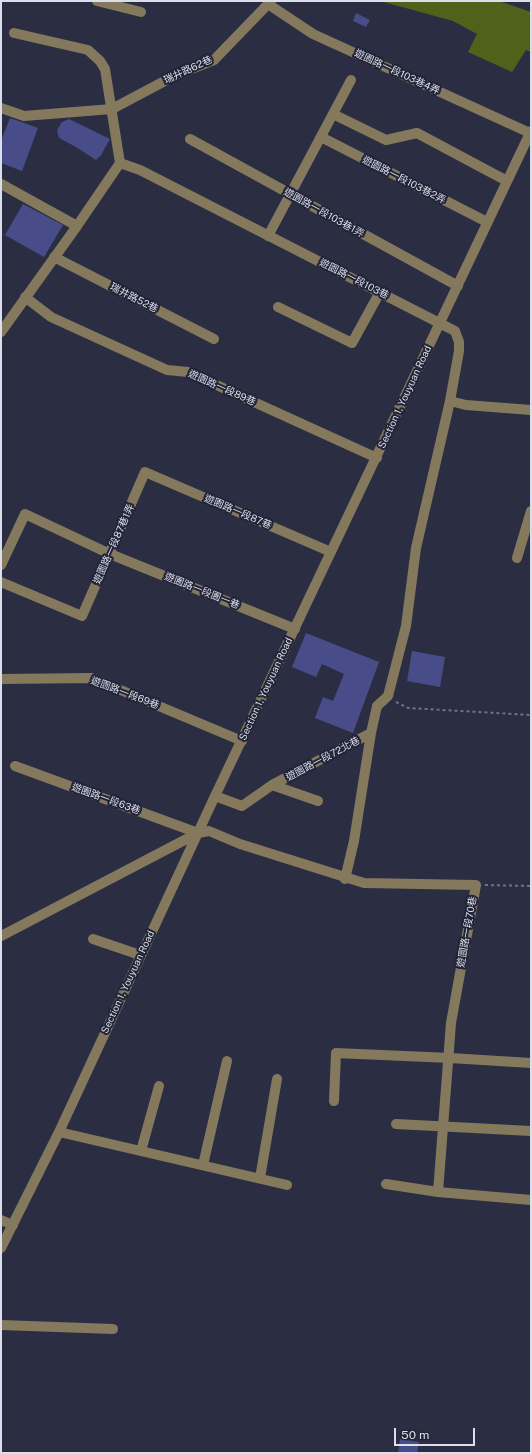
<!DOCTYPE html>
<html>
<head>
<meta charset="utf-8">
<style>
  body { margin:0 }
  #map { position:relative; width:532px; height:1454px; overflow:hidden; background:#2b2e42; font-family:"Public Sans",sans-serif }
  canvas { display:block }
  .frame { position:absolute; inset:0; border:2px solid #dbdeeb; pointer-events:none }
  .scale { position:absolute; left:394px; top:1428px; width:81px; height:18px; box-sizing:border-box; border:2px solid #dbdeeb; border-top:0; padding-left:5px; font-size:12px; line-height:14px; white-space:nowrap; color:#dbdeeb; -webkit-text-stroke:3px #222437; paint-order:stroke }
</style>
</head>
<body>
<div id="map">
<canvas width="532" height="1454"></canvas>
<div class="frame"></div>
<div class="scale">50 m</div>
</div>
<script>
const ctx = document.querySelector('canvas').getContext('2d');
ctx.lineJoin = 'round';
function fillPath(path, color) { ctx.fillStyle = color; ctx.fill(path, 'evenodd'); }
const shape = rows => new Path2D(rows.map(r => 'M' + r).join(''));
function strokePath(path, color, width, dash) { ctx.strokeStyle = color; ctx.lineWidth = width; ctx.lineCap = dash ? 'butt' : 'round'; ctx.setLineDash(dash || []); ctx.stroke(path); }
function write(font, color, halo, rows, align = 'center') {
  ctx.font = font + ' "Public Sans","Noto Sans TC",sans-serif'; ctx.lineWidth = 4; ctx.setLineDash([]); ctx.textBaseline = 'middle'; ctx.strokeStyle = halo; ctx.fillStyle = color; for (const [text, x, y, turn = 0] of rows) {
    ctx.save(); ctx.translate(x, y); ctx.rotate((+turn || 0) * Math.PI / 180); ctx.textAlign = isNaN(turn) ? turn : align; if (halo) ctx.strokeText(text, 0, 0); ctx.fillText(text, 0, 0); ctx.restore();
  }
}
fillPath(shape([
  [380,1,499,1,531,12,531,52,526,50,512,72,468,52,477,34,453,21]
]), '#4e621a');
fillPath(shape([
  [356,13,370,20,366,27,353,21],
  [10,118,38,128,22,171,1,163,1,141],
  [69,119,110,139,101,155,96,160,76,147,59,138,57,130,62,122],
  [23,204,63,225,44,257,5,235],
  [306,633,379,662,353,733,315,718,323,697,333,701,344,674,322,664,316,677,292,667],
  [412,651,445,657,440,687,407,681],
  [400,1439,419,1442,417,1453,398,1453]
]), '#484d8a');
strokePath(shape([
  [396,702,408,708,531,715],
  [485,885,531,886]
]), '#707384', 2, [3, 3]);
strokePath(shape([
  [97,1,141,12],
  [268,4,313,34,530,133],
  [14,33,88,50,100,61,105,69,120,163],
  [1,108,24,116,112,109,176,75,214,60,271,1],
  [333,114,386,140,417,133,507,181],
  [321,137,487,222],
  [190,139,458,286],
  [120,163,140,170,455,331,459,342,459,351,450,401,466,405,531,410],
  [1,184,77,226],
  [268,236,351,80],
  [54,257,214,339],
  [25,297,51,317,167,370,188,372,377,458],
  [278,307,352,343,380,292],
  [1,332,77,226,120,163],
  [517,558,531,511],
  [1,565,25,514,110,554,295,629],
  [1,582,82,616,145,472,331,552],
  [1,679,92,678,242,741],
  [15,766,198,833],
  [272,785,318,801],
  [215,796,242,806,272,785,371,733,377,706,388,696,406,626,416,548,450,401],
  [345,879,354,841,371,733],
  [1,936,198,833,209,831,240,844,364,883,476,885,451,1023,438,1192],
  [93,939,140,955],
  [334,1101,336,1053,450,1058,531,1063],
  [396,1124,531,1131],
  [59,1132,287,1185],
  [141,1151,159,1086],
  [203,1165,227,1061],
  [260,1178,277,1079],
  [386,1184,438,1192,531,1200],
  [1,1220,13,1225],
  [1,1248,59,1132,215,796,531,131],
  [1,1325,113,1329]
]), '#84795c', 10);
write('10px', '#dbdeeb', '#222437', [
  ["瑞井路62巷",188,70,-25],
  ["遊園路一段103巷4弄",397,72,25],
  ["遊園路一段103巷2弄",404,180,27],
  ["遊園路一段103巷1弄",324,213,29],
  ["遊園路一段103巷",354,279,27],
  ["瑞井路52巷",134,298,27],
  ["遊園路一段89巷",222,388,24],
  ["Section 1, Youyuan Road",405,397,-65],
  ["遊園路一段87巷",238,512,23],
  ["遊園路一段87巷1弄",114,544,-66],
  ["遊園路一段園一巷",202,591,22],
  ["Section 1, Youyuan Road",266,689,-65],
  ["遊園路一段69巷",125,693,21],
  ["遊園路一段72北巷",323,759,-28],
  ["遊園路一段63巷",106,799,20],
  ["遊園路一段70巷",467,932,-80],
  ["Section 1, Youyuan Road",128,982,-65]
]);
</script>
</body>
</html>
